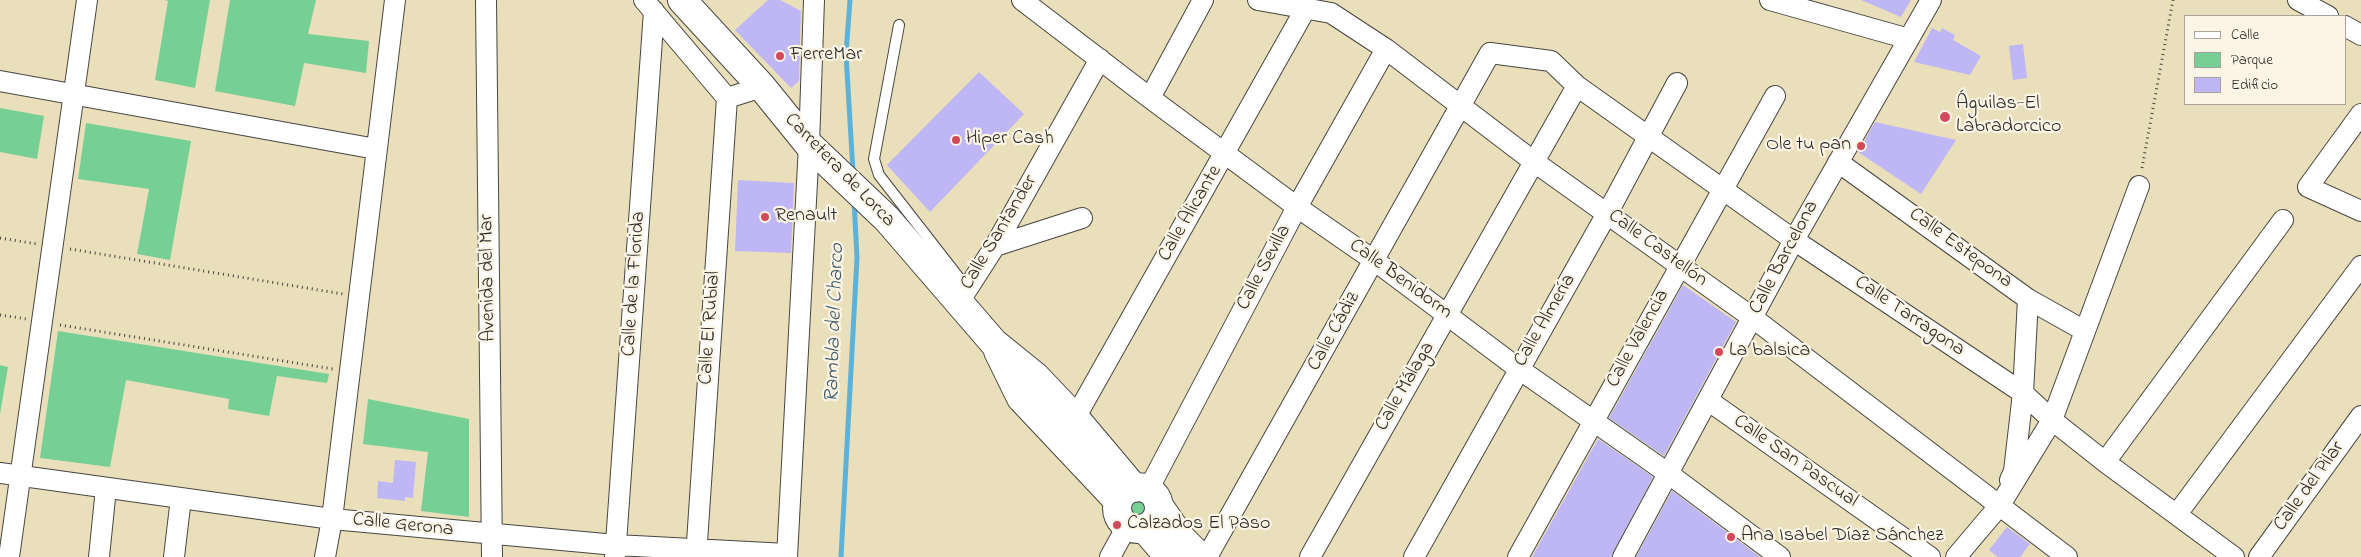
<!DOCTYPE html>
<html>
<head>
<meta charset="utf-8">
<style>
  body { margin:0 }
  #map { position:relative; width:2361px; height:557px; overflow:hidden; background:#e9dfbb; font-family:"Indie Flower",sans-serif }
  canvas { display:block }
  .legend { position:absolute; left:2184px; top:15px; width:162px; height:90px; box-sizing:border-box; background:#fcf5e5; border:1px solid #a8a49b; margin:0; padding:6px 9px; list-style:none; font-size:15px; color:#2b2b2b }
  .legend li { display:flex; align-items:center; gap:10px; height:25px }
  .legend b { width:25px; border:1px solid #a8a49b }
</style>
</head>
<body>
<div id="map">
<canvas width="2361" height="557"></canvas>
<ul class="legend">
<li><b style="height:6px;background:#fff"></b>Calle</li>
<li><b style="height:14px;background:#76d096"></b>Parque</li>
<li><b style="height:14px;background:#bfb7f5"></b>Edificio</li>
</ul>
</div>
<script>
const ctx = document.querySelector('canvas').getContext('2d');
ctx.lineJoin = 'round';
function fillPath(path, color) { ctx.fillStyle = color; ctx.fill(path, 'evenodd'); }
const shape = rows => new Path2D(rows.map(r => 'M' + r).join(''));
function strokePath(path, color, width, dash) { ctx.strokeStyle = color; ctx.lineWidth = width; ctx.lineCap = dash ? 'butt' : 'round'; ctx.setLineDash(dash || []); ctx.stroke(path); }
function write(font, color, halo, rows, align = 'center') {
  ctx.font = font + ' "Indie Flower",sans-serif'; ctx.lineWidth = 4.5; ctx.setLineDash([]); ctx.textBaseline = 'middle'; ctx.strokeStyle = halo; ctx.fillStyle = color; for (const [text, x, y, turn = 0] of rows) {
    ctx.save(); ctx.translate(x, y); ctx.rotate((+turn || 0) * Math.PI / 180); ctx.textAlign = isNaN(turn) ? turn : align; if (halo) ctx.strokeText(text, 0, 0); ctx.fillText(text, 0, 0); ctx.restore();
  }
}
fillPath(shape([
  [165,0,210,0,195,88,155,80,168,1],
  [230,0,316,0,308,34,369,41,366,73,304,63,295,106,215,91],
  [0,108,44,116,37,159,0,152],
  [86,123,191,141,170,260,137,254,149,189,78,179],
  [58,331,329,374,327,383,277,376,269,416,228,409,229,399,126,380,110,467,40,458],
  [0,365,8,367,0,414],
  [368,399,469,419,469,517,421,511,428,452,363,444],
  '1129 506a9 9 0 1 1 18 0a9 9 0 1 1-18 0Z'
]), '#76d096');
strokePath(shape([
  [850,0,846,54,853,172],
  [841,557,857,258,854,200]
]), '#5db2d9', 5);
fillPath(shape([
  [768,0,780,0,801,11,799,81,791,88,735,30],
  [1861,0,1911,0,1901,17],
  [1932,28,1940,32,1942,28,1955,35,1953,40,1981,56,1970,75,1914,62],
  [2023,44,2027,78,2013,80,2009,46],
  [979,72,1024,114,930,212,887,165],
  [1875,122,1956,140,1921,194,1858,152],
  [738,180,794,183,791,253,735,251],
  [1683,285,1736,322,1664,456,1609,418],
  [1598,439,1653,477,1611,557,1532,557],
  [395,460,416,462,413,498,405,497,405,501,377,498,378,481,393,483],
  [1672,491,1760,557,1636,557],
  [2007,527,2030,544,2020,557,1998,557,1989,550]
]), '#bfb7f5');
const service = shape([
  [899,25,874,159,879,175,967,288]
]);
const minor = shape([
  [486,0,492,557],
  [644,0,727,98],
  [1022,0,1150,98,1297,207,1375,261,1519,369,1669,474,1780,557],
  [1258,0,1331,13,1386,49,1533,161,1753,318,2067,557],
  [1770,0,1909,39],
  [2298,0,2328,16],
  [2345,26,2361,35],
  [0,81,376,149],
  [727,98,762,87],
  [1150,98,1203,0],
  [2361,114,2308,187,2361,211],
  [1838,162,2028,299,2085,331],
  [995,246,1082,218],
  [959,302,995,246,1100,59],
  [1709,401,1930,557],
  [1075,418,1306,8],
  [2105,462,2283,220],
  [0,473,332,519,616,545,787,554],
  [2010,480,2014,471,2023,393,2028,299],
  [1148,490,1297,207,1386,49],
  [2177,514,2361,266],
  [9,557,87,0],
  [99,557,106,488],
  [174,557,181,498],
  [325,557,332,519,395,0],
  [615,557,654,11],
  [696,557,727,98],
  [787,557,809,145,814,0],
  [1110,557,1127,526],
  [1207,557,1490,53,1551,61,1577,86,1794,240,2023,393,2052,420,2105,462,2234,557],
  [1310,557,1577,86],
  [1414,557,1614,201,1677,83],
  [1518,557,1775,96],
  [1623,557,1794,240,1931,0],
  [1956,557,2000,505,2052,420,2139,186],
  [2259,557,2361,416]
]);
const secondary = shape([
  [682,0,762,87,809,145,887,219,994,343,1036,377,1075,418,1134,488],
  [998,351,1021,398,1118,501],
  '1117 508a21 21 0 1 1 42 0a21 21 0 1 1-42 0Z',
  [1159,506,1181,538,1200,557],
  [1144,528,1169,557]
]);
strokePath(service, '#484641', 12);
strokePath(minor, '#484641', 22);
strokePath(secondary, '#484641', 30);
strokePath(shape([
  [2142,168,2173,0],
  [0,238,37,244],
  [70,249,343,294],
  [0,315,27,319],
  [60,325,333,369]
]), '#484641', 3, [1, 4]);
strokePath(service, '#fff', 10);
strokePath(minor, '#fff', 20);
strokePath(secondary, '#fff', 28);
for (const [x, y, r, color] of [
  [780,56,5,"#d1495b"],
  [1945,117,6,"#d1495b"],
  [956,140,5,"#d1495b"],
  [1861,146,5,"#d1495b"],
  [765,217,5,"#d1495b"],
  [1719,352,5,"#d1495b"],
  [1117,525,5,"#d1495b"],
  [1731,537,5,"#d1495b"]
]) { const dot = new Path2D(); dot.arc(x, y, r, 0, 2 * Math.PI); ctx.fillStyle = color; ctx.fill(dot); strokePath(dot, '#fcf5e5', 2); }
write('20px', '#2b2b2b', '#fcf5e5', [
  ["FerreMar",790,56],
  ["Águilas-El",1956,105],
  ["Labradorcico",1956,128],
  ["Hiper Cash",966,140],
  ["Ole tu pan",1851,146,"right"],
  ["Renault",775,217],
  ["La balsica",1729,352],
  ["Calzados El Paso",1127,525],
  ["Ana Isabel Díaz Sánchez",1741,537]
], 'left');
write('20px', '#2b2b2b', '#fcf5e5', [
  ["Carretera de Lorca",839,171,46],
  ["Calle Alicante",1191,214,-60],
  ["Calle Santander",1000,233,-59],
  ["Calle Castellón",1657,249,36],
  ["Calle Estepona",1960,249,36],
  ["Calle Barcelona",1785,258,-62],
  ["Calle Sevilla",1265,268,-62],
  ["Avenida del Mar",489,278,-91],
  ["Calle Benidorm",1400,280,36],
  ["Calle de la Florida",635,284,-86],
  ["Calle Tarragona",1909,317,34],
  ["Calle Almería",1546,321,-60],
  ["Calle El Rubial",711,328,-86],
  ["Calle Cádiz",1335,332,-61],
  ["Calle Valencia",1639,339,-61],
  ["Calle Málaga",1406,387,-60],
  ["Calle San Pascual",1795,462,35],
  ["Calle del Pilar",2310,487,-54],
  ["Calle Gerona",403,526,6]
]);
write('italic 21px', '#3c5a68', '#fcf5e5', [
  ["Rambla del Charco",836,323,-88]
]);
</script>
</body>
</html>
